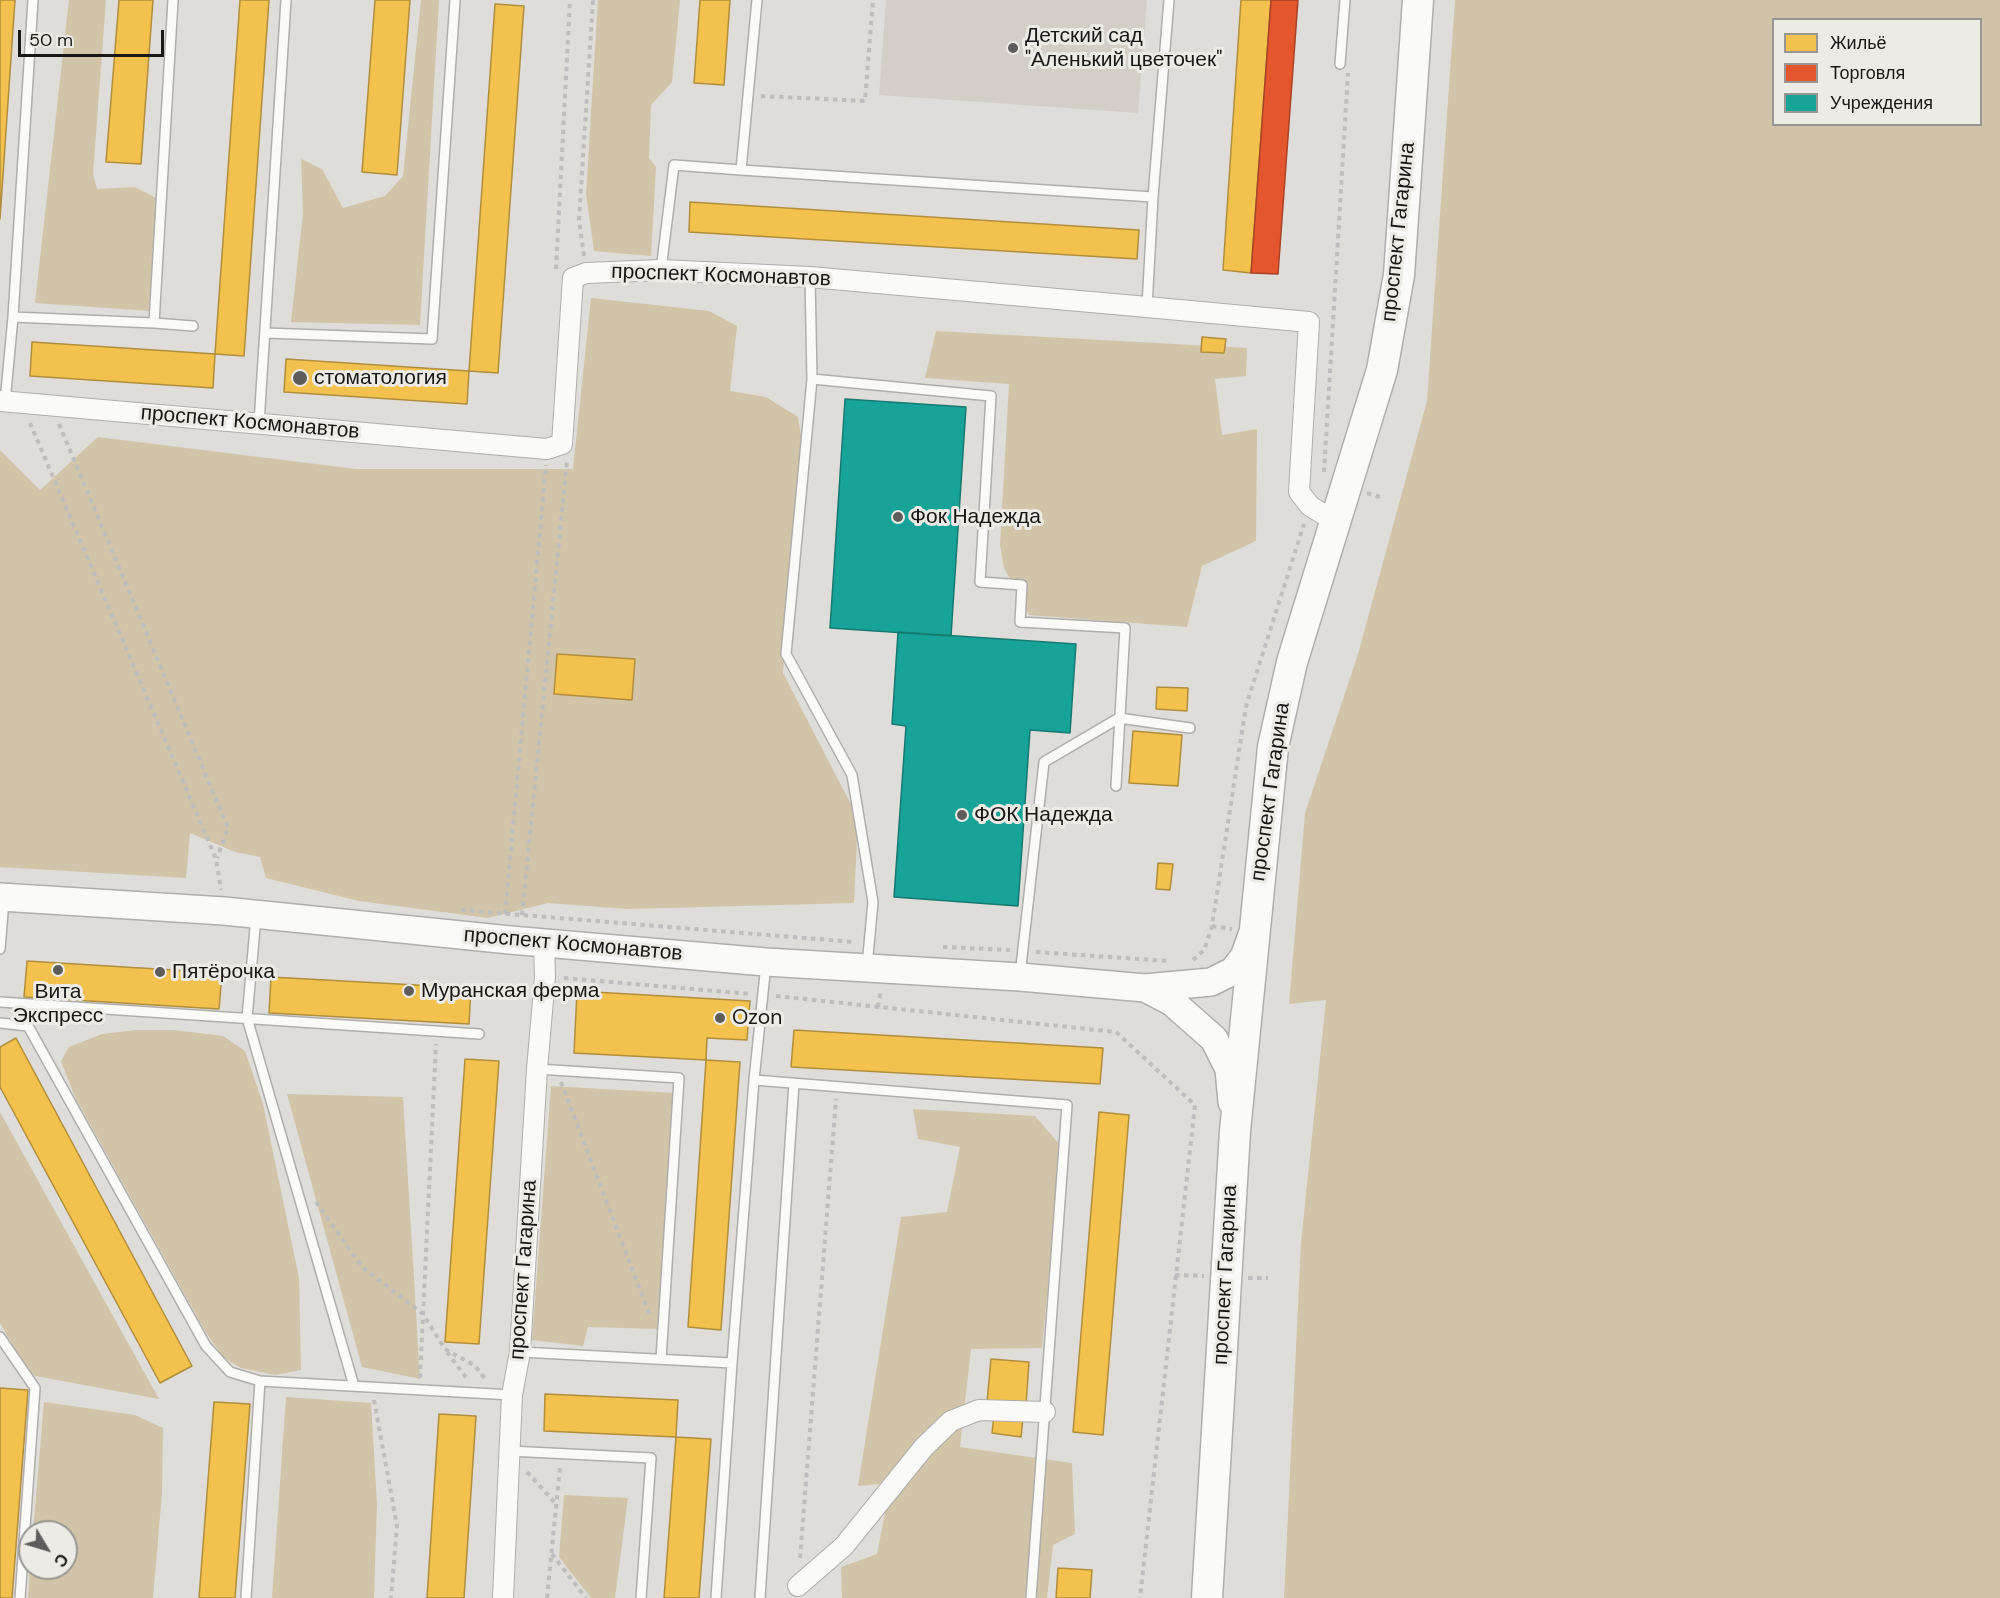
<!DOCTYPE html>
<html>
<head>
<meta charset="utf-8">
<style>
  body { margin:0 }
  #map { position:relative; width:2000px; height:1598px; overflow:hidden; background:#dfddda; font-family:"DM Sans",sans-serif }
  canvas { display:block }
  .legend { position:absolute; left:1772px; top:18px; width:210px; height:108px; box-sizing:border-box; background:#edebe6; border:2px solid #989793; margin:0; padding:8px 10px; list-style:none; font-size:18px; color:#191816 }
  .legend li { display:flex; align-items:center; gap:12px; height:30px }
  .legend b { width:30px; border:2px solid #989793 }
  .north { position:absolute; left:18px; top:1520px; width:60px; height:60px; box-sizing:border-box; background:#edebe6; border:2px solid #989793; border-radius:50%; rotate:128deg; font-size:16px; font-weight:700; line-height:24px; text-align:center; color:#191816 }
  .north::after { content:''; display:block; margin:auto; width:21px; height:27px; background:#5e5d5b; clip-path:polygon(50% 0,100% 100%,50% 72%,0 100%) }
  .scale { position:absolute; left:18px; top:30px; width:146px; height:27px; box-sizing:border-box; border:3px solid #191816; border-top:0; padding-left:8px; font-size:18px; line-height:21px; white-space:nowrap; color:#191816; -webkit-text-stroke:4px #edebe6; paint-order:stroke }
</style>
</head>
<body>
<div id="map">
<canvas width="2000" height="1598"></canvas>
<ul class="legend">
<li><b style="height:16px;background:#f2c14e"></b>Жильё</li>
<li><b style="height:16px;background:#e4572e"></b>Торговля</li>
<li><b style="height:16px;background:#17a398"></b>Учреждения</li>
</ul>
<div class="north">С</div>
<div class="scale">50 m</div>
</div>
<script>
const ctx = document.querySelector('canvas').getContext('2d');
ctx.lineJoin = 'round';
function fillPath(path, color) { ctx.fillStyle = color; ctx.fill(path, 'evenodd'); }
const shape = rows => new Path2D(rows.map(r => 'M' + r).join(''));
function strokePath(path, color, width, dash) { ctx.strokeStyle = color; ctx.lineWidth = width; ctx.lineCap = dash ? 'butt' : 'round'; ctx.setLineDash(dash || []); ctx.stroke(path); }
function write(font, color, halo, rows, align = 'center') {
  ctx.font = font + ' "DM Sans",sans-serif'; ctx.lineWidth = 6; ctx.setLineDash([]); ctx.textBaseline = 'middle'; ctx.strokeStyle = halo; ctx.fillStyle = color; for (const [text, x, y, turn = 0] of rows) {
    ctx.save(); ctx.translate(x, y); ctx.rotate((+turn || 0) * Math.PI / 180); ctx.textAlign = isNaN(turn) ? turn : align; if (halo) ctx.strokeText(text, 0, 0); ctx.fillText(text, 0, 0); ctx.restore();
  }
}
fillPath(shape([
  [886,0,1147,0,1138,113,879,95]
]), '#d3cfc8');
fillPath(shape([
  [69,0,106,0,93,174,97,189,135,187,156,198,150,311,35,303],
  [421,0,439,0,420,325,291,322,303,213,301,159,322,169,343,208,385,196,403,176],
  [598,0,680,0,672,82,651,105,649,158,656,167,651,256,594,251,586,194],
  [1455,0,2000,0,2000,1598,1284,1598,1301,1243,1326,1000,1289,1004,1305,813,1358,654,1427,401],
  [1774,20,1980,20,1980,124,1774,124],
  [591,298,709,311,737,326,730,391,766,397,798,417,801,436,783,673,858,818,854,903,628,909,548,903,488,918,359,901,266,878,260,857,235,852,190,833,186,878,0,867,0,450,40,490,98,437,356,469,573,469],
  [936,331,1247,348,1246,376,1215,379,1222,435,1257,429,1256,541,1202,566,1187,627,1029,615,1004,568,1000,545,1009,384,925,378],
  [136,1030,173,1030,223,1036,245,1051,263,1104,299,1278,301,1370,275,1375,241,1368,223,1357,205,1331,75,1097,61,1061,69,1047,102,1034],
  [551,1086,675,1093,659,1329,588,1327,583,1346,532,1340],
  [287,1094,403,1097,420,1379,362,1367],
  [913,1109,1035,1116,1061,1146,1042,1348,971,1349,960,1447,1072,1463,1075,1534,1053,1545,1047,1598,842,1598,841,1567,877,1554,891,1483,858,1486,901,1217,947,1212,960,1147,918,1139],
  [0,1112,159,1399,30,1375,0,1323],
  [286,1397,371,1403,377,1504,374,1598,272,1598],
  [44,1402,135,1415,163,1428,162,1493,153,1598,28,1598,30,1568,66,1568,66,1532,33,1532],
  [564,1495,628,1498,615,1598,591,1598,559,1557]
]), '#d1c4a8');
const homes = shape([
  [0,0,15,0,0,219,0,0],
  [119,0,153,0,141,164,106,162,119,0],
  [240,0,269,0,244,356,215,354,240,0],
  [375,0,410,0,397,175,362,172,375,0],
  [700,0,730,0,724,85,694,83,700,0],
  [1241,0,1271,0,1251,273,1223,270,1241,0],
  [495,4,524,6,498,373,469,371,495,4],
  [690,202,1139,230,1137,259,689,232,690,202],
  [1202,337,1226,339,1224,353,1201,352,1202,337],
  [32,342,215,354,213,388,30,376,32,342],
  [286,359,469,371,467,404,284,392,286,359],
  [557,654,635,659,632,700,554,694,557,654],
  [1157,687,1188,688,1187,711,1156,709,1157,687],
  [1133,731,1182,735,1178,786,1129,783,1133,731],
  [1158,863,1173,864,1170,890,1156,889,1158,863],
  [27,961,222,973,219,1009,24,997,27,961],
  [271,977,471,988,469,1024,269,1013,271,977],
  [577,991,750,1001,747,1040,707,1038,706,1060,574,1053,577,991],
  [794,1030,1103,1048,1100,1084,791,1067,794,1030],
  [16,1038,192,1366,160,1383,0,1087,0,1047,16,1038],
  [465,1059,499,1061,479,1344,445,1342,465,1059],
  [706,1060,740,1062,721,1330,688,1327,706,1060],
  [1099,1112,1129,1115,1103,1435,1073,1432,1099,1112],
  [991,1359,1029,1362,1026,1405,987,1402,991,1359],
  [0,1388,28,1390,12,1598,0,1598,0,1388],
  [545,1394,678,1400,676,1437,544,1431,545,1394],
  [214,1402,250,1404,235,1598,199,1598,214,1402],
  [439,1414,476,1416,464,1598,427,1598,439,1414],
  [994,1414,1023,1418,1021,1437,992,1433,994,1414],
  [676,1437,711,1439,699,1598,664,1598,676,1437],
  [1058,1568,1092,1570,1090,1598,1056,1598,1058,1568]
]);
fillPath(homes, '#f2c14e');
strokePath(homes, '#b18e3d', 1.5);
const shops = shape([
  [1271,0,1298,0,1278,274,1251,273,1271,0]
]);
fillPath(shops, '#e4572e');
strokePath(shops, '#a74427', 1.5);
const public = shape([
  [845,399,966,407,951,636,830,628,845,399],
  [898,632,1076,644,1070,733,1030,730,1018,906,894,897,906,726,892,724,898,632]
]);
fillPath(public, '#17a398');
strokePath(public, '#187971', 1.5);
const lane = shape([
  [1340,64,1345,0],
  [741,170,1153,197,1147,307],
  [1153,197,1169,0],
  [661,270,674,165,741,170,757,0],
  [810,277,812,379,786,654,852,775,873,902,867,966],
  [13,317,154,323,173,0],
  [154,323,193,326],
  [266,333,432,339,455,0],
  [812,379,991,396,980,582,1022,585,1020,622,1125,628,1116,786],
  [5,402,13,317,33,0],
  [259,423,286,0],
  [256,917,247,1018,354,1386],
  [0,949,4,901],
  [1020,975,1044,762,1119,718,1190,728],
  [0,1002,479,1034],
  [0,1023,28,1026,206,1346,230,1372,260,1381,512,1395],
  [537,1069,679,1078,661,1359],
  [754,1080,1067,1105,1031,1598],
  [0,1337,35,1388,20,1598],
  [520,1352,732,1363,754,1080,766,964],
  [509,1451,651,1458,641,1598],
  [246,1598,260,1381],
  [716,1598,732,1363],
  [760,1598,794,1083]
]);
const street = shape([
  [0,401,547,449,562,444,573,278,586,273,661,270,810,277,1147,307,1309,322,1299,492,1310,506,1336,522],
  [798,1586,844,1546,924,1447,951,1421,979,1410,1045,1412],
  [503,1598,512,1395,520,1352,537,1069,545,977,544,942]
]);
const secondary = shape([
  [0,897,224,911,510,940,766,962,1020,977,1145,988,1211,982,1233,971,1244,957,1252,935],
  [1145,988,1172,1002,1214,1039,1229,1069,1232,1102]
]);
const primary = shape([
  [1207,1598,1235,1131,1273,747,1292,662,1382,370,1399,275,1418,0]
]);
strokePath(lane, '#afaeab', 12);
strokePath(street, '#afaeab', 22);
strokePath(secondary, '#afaeab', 30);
strokePath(primary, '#afaeab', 33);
strokePath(shape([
  [761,96,865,101,873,0],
  [584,256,579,220,593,0],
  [556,269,570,0],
  [30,423,216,859,221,890],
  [59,424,228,828,217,858],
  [1324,472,1348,73],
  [1367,493,1383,498],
  [461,910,854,942],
  [505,914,546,465],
  [522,915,567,461],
  [1212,926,1232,929],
  [943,947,1010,950],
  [1036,952,1169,961],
  [1193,960,1204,950,1212,926,1246,706,1304,524],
  [564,978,751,994],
  [776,996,1116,1032,1195,1105,1140,1598],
  [878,1007,881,990],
  [561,1082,650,1316],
  [316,1202,362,1267,423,1314,445,1349,475,1366,486,1380],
  [1175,1275,1204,1276],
  [1248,1278,1268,1278],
  [447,1352,468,1380],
  [420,1378,436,1044],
  [374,1400,397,1526,391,1598],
  [527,1472,556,1504],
  [552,1554,586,1598],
  [800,1558,836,1099],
  [547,1598,560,1467]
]), '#bfbebe', 4, [4.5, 4.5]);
strokePath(lane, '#fafaf9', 9);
strokePath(street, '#fafaf9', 20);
strokePath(secondary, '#fafaf9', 27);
strokePath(primary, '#fafaf9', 30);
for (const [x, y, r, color] of [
  [1013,48,6,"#5e5d5b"],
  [300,378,8,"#5e5d5b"],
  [898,517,6,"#5e5d5b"],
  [962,815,6,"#5e5d5b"],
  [58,970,6,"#5e5d5b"],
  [160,972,6,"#5e5d5b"],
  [409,991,6,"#5e5d5b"],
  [720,1018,6,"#5e5d5b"]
]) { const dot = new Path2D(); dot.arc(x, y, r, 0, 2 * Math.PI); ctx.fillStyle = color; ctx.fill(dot); strokePath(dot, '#edebe6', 2); }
write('21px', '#191816', '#edebe6', [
  ["Детский сад",1025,36],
  ["\"Аленький цветочек\"",1025,60],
  ["стоматология",314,378],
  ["Фок Надежда",910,517],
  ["ФОК Надежда",974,815],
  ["Пятёрочка",172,972],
  ["Муранская ферма",421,991],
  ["Вита",58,992,"center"],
  ["Экспресс",58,1016,"center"],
  ["Ozon",732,1018]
], 'left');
write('21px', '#191816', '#edebe6', [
  ["проспект Гагарина",1399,232,-84],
  ["проспект Космонавтов",721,276,2],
  ["проспект Космонавтов",250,423,5],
  ["проспект Гагарина",1271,792,-82],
  ["проспект Космонавтов",573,945,5],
  ["проспект Гагарина",524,1270,-86],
  ["проспект Гагарина",1226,1275,-87]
]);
</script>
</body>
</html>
